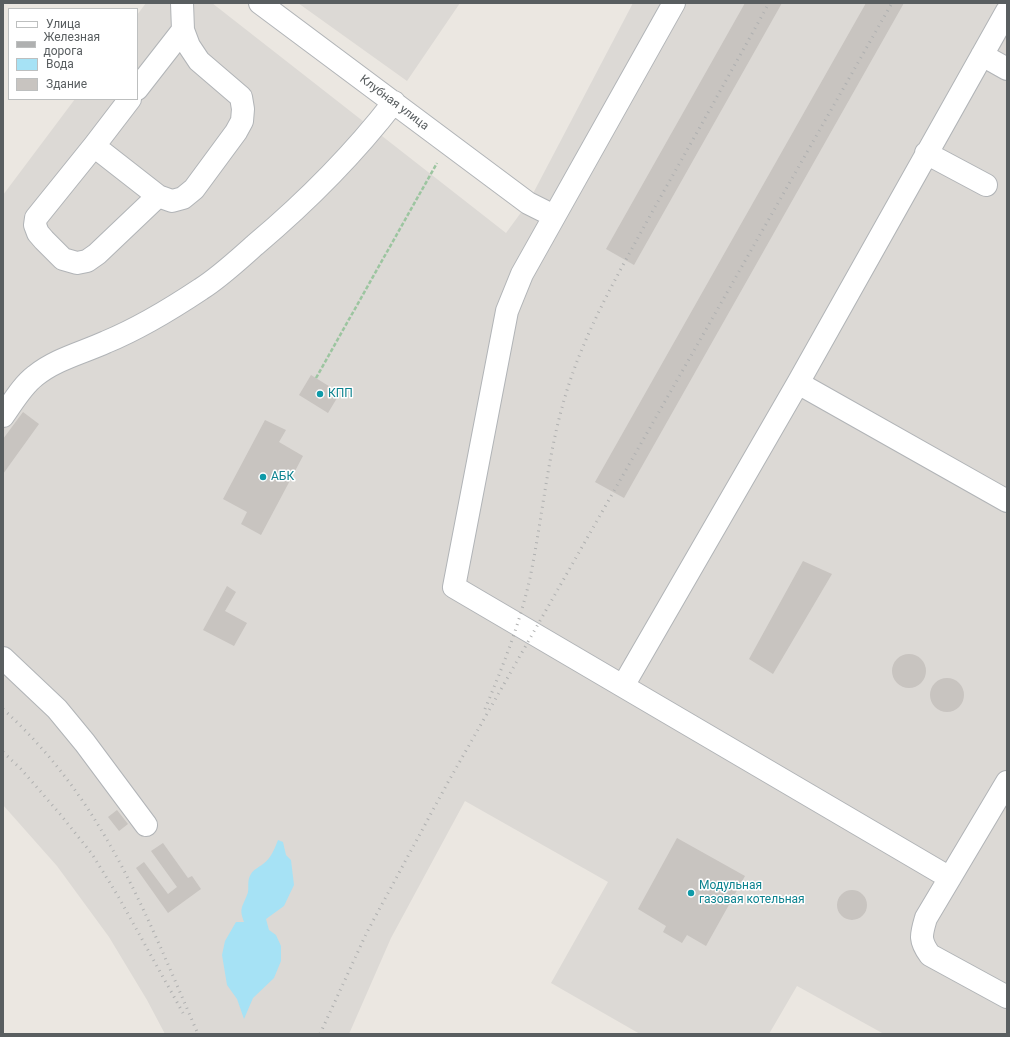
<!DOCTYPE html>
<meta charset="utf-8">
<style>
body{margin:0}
#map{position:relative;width:1010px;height:1037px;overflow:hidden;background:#ebe7e1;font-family:Roboto,sans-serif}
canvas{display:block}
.frame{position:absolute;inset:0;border:4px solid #595e60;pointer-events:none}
.legend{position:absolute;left:8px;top:8px;width:130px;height:92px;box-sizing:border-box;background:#fff;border:1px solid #bdbfbf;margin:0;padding:5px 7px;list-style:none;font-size:12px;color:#595e60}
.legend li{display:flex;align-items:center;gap:8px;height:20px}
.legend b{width:20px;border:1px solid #bdbfbf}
</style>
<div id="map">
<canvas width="1010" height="1037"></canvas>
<div class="frame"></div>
<ul class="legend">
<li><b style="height:5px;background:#fff"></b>Улица</li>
<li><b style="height:5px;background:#afb0b0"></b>Железная дорога</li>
<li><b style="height:11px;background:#a6e2f5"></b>Вода</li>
<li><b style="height:11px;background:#c8c4c0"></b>Здание</li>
</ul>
</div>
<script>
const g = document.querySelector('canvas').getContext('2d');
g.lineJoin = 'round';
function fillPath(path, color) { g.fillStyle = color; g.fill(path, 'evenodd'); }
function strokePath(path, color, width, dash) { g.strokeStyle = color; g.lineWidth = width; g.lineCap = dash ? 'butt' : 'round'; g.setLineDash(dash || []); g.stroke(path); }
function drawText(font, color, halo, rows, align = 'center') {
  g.font = font + ' Roboto,sans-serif'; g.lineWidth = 3; g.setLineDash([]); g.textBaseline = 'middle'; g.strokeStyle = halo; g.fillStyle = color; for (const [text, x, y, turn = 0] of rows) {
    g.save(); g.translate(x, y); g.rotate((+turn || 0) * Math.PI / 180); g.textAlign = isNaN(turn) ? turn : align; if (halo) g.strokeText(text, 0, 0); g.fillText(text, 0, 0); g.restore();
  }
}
const industrial = new Path2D(`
 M146,3H212L506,233L528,203L633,3H1007V1034H884L797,986L769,1034H640L551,983L608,882L465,801L391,938L349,1034H165L147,1000L109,937L57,866L3,805V195L75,99H137V15Z
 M298,3H460L407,81Z`);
const water = new Path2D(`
 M278,840L283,842L286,855L291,860L294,885L284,906L266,919L269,930L276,935L281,946V961L274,978L253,998L244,1019L237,999L227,985L222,955L225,941L236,922H244C239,908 242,908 247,895C250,889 246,881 251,874C253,870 259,867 263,864C271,858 274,850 278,840Z`);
const building = new Path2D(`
 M745,3H782L634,265L606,249Z
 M866,3H904L624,498L595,482Z
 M311,375L340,393L328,413L299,395Z
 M23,412L39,424L3,474V439Z
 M265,420L286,430L279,442L303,456L261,535L241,524L247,512L223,499Z
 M803,561L832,574L773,674L749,659Z
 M227,586L236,592L225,611L247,623L234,646L203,630Z
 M892 671a17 17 0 1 1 34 0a17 17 0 1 1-34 0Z
 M930 695a17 17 0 1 1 34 0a17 17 0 1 1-34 0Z
 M117,810L128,824L119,831L108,817Z
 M677,838L745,876L706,946L687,935L682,943L663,932L666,926L638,909Z
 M163,843L188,878L192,876L201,889L168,913L136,868L144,862L168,894L177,887L151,851Z
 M837 905a15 15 0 1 1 30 0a15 15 0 1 1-30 0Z`);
const path = new Path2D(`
 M316,378L437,163`);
const minor = new Path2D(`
 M260,3L528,203L554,216
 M674,3L522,274L507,311L454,587L950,878
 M982,55L1007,69
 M137,89L183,30
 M130,99L94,146L158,196L172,201L183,198L194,189L236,132L242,121L243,109L241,97L199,61L189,46L183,30L182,3
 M94,146L36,218L35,225L38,233L44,240L63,259L77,263L87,261L97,254L158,196
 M926,153L986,185
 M798,383L1007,501
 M3,416C13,402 22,386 35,376C56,359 82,353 106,342C140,328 171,309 201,289C220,277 238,260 255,245C306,202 353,155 394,102
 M3,658L57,709L85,743L146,825
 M623,686L798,383L1007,11
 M1007,782L926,918C921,935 919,940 930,955L1007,997`);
const rail = new Path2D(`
 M3,709C104,801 145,912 198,1034
 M485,709C503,666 520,623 530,578C544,510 548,445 571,378C592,317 625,262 656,205C694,138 732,70 769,3
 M3,752L21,769L60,814L92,854L118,896L183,1013
 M320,1034L367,932L447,784L892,3`);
const markers = [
 [320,394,4,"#0f9aa8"],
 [263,477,4,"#0f9aa8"],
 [691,893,4,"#0f9aa8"]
];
const streetNames = [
 ["Клубная улица",394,103,37]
];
const cultureNames = [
 ["КПП",328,394],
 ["АБК",271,477],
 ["Модульная",699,886],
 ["газовая котельная",699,900]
];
fillPath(industrial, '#dcd9d5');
fillPath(water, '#a6e2f5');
fillPath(building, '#c8c4c0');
strokePath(minor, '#b1b4b7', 24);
strokePath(path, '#9cc5a0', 2.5, [4, 2]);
strokePath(minor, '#fff', 22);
strokePath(rail, '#afb0b0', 3, [1, 5]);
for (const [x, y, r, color] of markers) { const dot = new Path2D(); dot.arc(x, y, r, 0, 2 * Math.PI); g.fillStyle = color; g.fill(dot); strokePath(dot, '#fff', 1.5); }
drawText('12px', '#595e60', '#fff', streetNames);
drawText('12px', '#0d838f', '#fff', cultureNames, 'left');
</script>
